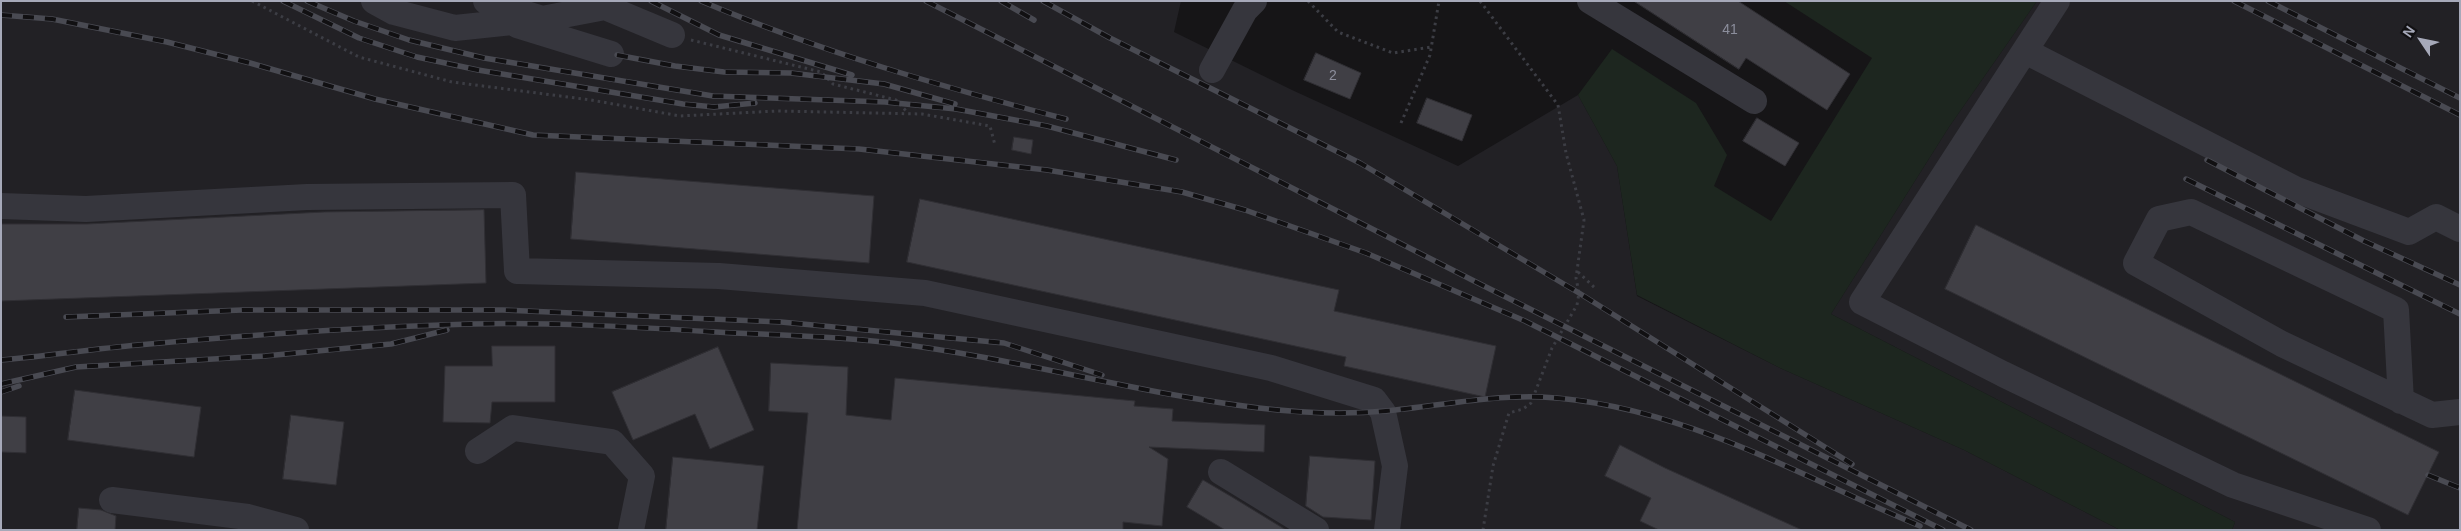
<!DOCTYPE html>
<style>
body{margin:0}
#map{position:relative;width:2461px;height:531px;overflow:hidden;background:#161517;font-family:Arial,sans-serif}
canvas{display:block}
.frame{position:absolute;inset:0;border:2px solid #a6a9b9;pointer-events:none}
.north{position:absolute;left:2396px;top:15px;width:50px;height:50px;-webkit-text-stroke:4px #111012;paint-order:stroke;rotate:304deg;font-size:14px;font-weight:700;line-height:20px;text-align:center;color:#a6a9b9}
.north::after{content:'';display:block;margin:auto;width:18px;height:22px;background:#a6a9b9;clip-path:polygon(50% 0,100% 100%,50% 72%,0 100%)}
</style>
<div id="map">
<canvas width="2461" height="531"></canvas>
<div class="frame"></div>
<div class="north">N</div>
</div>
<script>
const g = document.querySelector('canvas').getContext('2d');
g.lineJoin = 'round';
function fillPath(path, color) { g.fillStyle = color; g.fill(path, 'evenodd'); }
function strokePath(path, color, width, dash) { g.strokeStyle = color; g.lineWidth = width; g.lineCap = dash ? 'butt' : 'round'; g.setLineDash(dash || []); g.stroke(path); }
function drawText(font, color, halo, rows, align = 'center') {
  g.font = font + ' Arial,sans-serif'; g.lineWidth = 4; g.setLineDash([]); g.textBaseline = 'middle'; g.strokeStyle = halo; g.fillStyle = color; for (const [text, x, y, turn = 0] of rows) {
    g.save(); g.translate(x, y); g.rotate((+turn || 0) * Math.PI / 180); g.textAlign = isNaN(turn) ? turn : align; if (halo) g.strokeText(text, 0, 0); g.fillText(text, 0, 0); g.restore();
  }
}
const built = new Path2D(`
 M1,1H1181L1174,32L1292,90L1458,166L1578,95L1617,166L1637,296L1780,368L1964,450L2120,530H1Z
 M2037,1H2460V530H2232L2235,522L1831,314L1949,127Z`);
const green = new Path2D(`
 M1784,1H2037L1949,127L1831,314L2235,522L2232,530H2120L1964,450L1780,368L1637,295L1617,166L1578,95L1612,49L1696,103L1727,155L1714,186L1771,221L1872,58Z`);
const building = new Path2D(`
 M1634,1H1738L1850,74L1827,110L1746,58L1739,69Z
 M1316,53L1361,73L1350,99L1304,80Z
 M1427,98L1472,115L1462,141L1417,123Z
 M1757,118L1799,143L1785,166L1743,141Z
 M1014,137L1033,140L1031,154L1012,150Z
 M576,172L874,196L869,263L571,239Z
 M920,199L1339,290L1334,311L1496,346L1485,397L1344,366L1346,357L907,262Z
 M484,210L486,283L1,301V224H87L324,212Z
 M1976,225L2439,452L2408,515L1945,289Z
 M492,346H555V402H492L490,423L443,422L445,366H492Z
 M718,347L754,430L710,449L695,414L633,440L612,392Z
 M771,363L848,367L846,415L891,420L895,378L1135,401L1134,406L1173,409L1172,421L1265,425L1264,452L1149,447L1168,459L1162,526L1123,522V530H797L808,413L769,411Z
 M75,390L201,407L194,457L68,440Z
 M291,415L344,422L336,485L283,479Z
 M1,416L26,417V453L1,452Z
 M1620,445L1665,468L1802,530H1659L1640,521L1651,498L1605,476Z
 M1310,456L1375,461L1371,520L1323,517L1306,506Z
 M673,457L764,466L757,530H666Z
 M1203,480L1232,497L1286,530H1225L1187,507Z
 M79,508L101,510L116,516L115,530H77Z`);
const path = new Path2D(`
 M252,1L359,57L452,82L591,100L680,116L777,111L922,114L990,126L995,145
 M1308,1L1338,32L1393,53L1431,47
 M1480,1L1558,105L1566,153L1584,220L1576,278L1579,293L1577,305L1552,348L1531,403L1523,409L1509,413L1493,466L1483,530
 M691,40L821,72L833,84L896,100L908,113
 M1401,123L1430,55L1439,1
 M1578,272L1596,289`);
const minor = new Path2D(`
 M374,1L394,12L455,28L531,20
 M486,1L542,19L605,7L672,35
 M1590,1L1754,101
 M2057,1L1862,302L2003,374L2233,485L2368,530
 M517,25L611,54
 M2025,51L2297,190L2409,232L2436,217L2460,229
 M1212,70L1245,10L1254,1
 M1,206L86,209L307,197L513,195L517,271L719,276L925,293L1271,368L1374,400L1383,412L1395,466L1387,530
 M2401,401L2396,310L2191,212L2159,219L2136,263L2282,344L2432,415L2460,412
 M478,451L513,428L612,442L642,476L631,530
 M1221,472L1316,530
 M112,500L248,517L296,530`);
const rail = new Path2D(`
 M283,1L359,38L417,57L478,70L683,104L714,107L755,103
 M307,1L354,21L409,40L484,58L713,96L885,102L956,109L1047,126L1176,160
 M651,1L719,35L852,75
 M701,1C819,51 942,87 1066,119
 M926,1L1480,284L1971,530
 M1001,1L1034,20
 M1043,1L1110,38L1360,163L1579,293L1852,464
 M2234,1L2460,115
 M2268,1L2460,98
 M1,15L52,19L167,42L250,63L375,99L533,135L859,149L1047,170L1182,192L1245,210L1366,253L1525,321L1943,530
 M617,55L675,66L724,72L791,73L884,84L955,104
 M2207,160L2364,241L2460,285
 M2186,179L2460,314
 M66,317L242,310H503L781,322L1004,343L1102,375
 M1,360C47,356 92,349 138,345C248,335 360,327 471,324C552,322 634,327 716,332C774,335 834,336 892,343C1015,358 1135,393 1259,408C1301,413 1344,415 1386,411C1438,406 1490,395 1542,397C1678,404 1798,475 1920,526
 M1,384L76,367L265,356L391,344L447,330
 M1,392L19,386
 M2428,475L2460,488`);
const numberNames = [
 ["41",1730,30],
 ["2",1333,76]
];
fillPath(built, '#222125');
fillPath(green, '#1d261f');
fillPath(building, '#403f45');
strokePath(building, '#302f34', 1);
strokePath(path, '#3c3d44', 3, [2.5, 4]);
strokePath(minor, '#36363d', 26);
strokePath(rail, '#494a52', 5.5);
strokePath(rail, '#111012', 4, [11]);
drawText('14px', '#8c8e9c', null, numberNames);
</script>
